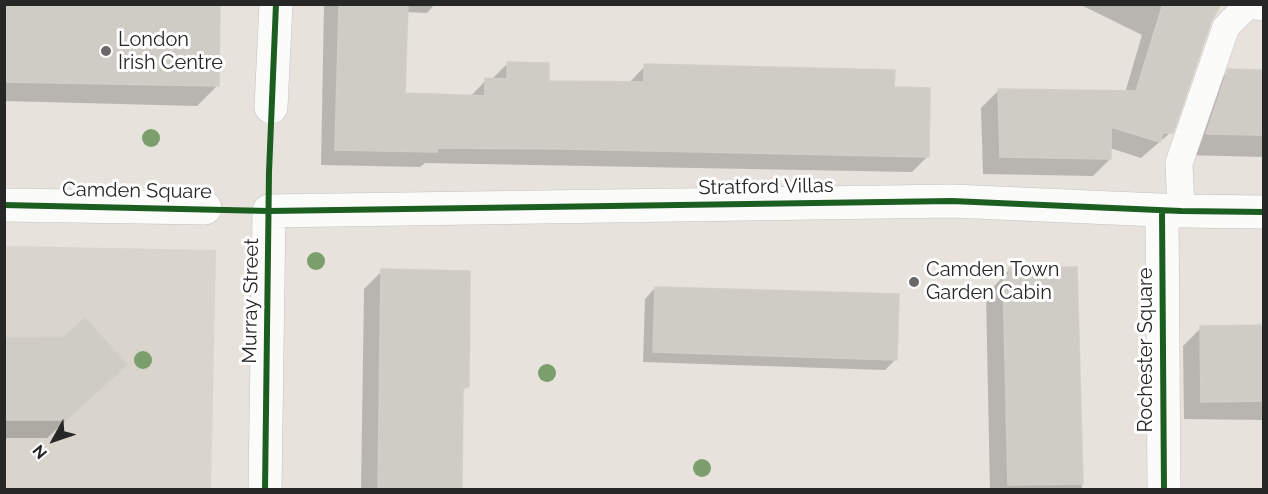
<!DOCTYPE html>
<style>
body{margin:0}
#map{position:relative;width:1268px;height:494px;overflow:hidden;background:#e7e2db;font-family:Raleway,sans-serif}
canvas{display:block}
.frame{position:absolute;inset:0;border:6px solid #272727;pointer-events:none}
.north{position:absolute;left:24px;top:410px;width:60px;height:60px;-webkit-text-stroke:4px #fff;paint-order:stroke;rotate:230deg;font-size:16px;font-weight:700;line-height:24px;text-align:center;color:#272727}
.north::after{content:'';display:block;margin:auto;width:21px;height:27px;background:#272727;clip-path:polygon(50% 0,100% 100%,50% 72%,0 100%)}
</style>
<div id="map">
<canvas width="1268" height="494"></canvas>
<div class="frame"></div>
<div class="north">N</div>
</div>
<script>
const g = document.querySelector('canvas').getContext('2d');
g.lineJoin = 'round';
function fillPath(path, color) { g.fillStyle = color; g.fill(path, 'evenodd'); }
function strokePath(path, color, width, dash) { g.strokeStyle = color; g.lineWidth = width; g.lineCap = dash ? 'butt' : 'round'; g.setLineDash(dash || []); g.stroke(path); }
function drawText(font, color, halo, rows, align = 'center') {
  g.font = font + ' Raleway,sans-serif'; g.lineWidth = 6; g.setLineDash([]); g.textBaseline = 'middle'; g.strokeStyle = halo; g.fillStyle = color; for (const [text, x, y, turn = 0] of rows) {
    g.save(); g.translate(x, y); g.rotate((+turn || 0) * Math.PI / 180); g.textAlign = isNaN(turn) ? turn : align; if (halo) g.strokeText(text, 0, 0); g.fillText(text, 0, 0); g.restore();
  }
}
const plaza = new Path2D(`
 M5,246L216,250L211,489L5,490Z`);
const shadow = new Path2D(`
 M4,4L217,86L197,106L4,101Z
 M324,4H435L427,13L406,12L403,95L470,97L486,80L492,79L508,63L547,82L629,83L645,66L893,88L928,156L912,172L425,163L420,167L321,165Z
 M1079,4H1219L1210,21L1171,132L1141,158L1110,148V159L1093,176L983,174L981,108L998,91L1125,93L1142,35Z
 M1229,71H1264V157L1185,155L1207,92Z
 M1076,268L1082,490H990L986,295L1010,269Z
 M382,271L467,386L462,391L460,490H361L364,289Z
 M655,288L896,359L885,370L643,362L645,299Z
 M1264,327V420L1184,419L1183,346L1201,328Z
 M4,339H65L107,382L47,438H4Z`);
const building = new Path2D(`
 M4,4H220L219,86L4,82Z
 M339,4H408L405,93L485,96V78L507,79V62L549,63V81L644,82V64L895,70L894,87L930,88L929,157L564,149L437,148V152L335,150Z
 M1163,4H1221L1211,22L1173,133H1163L1160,142L1111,127V159L1000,157L998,89L1136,91Z
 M1228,69L1263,70V135L1206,134Z
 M1077,267L1083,484L1008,485L1003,276L1009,275V268Z
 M381,269L470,271L469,387H463L462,489H378Z
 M655,287L899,294L897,360L653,352Z
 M85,318L127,365L66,420H4V338L64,337Z
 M1263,325V401L1201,402L1200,326Z`);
const lane = new Path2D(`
 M1181,211L1179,163L1226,27L1248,5L1264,7`);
const street = new Path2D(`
 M271,107L276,4
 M4,205L205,208
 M1162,211L1164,490
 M265,490L269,211L952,201L1181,211L1264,212`);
const cycleway = new Path2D(`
 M4,205L269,211L952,201L1181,211L1264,212
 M1162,211L1164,490
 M265,490L269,172L276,4`);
const trees = [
 [151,138],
 [316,261],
 [143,360],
 [547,373],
 [702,468]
];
const markers = [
 [106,51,6,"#6a6866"],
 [914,282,6,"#6a6866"]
];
const poiNames = [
 ["London",118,40],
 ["Irish Centre",118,63],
 ["Camden Town",926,270],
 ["Garden Cabin",926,293]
];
const streetNames = [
 ["Stratford Villas",766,187,-1],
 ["Camden Square",137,191,1],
 ["Murray Street",251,301,-89],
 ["Rochester Square",1146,350,-90]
];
fillPath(plaza, '#d9d4cc');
fillPath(shadow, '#0003');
fillPath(building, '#cfccc6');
strokePath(building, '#d2cec7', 1.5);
strokePath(lane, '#c2c1c2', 28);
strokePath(street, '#c2c1c2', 34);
strokePath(lane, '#fbfbfa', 27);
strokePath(street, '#fbfbfa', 33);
strokePath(cycleway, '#1b5e20', 6);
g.fillStyle = '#7a9f6c';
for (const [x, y] of trees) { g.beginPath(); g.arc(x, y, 9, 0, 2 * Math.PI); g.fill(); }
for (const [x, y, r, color] of markers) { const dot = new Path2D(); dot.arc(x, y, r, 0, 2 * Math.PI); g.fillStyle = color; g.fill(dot); strokePath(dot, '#fff', 2); }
drawText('20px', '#272727', '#fff', poiNames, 'left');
drawText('20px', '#272727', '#fff', streetNames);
</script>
